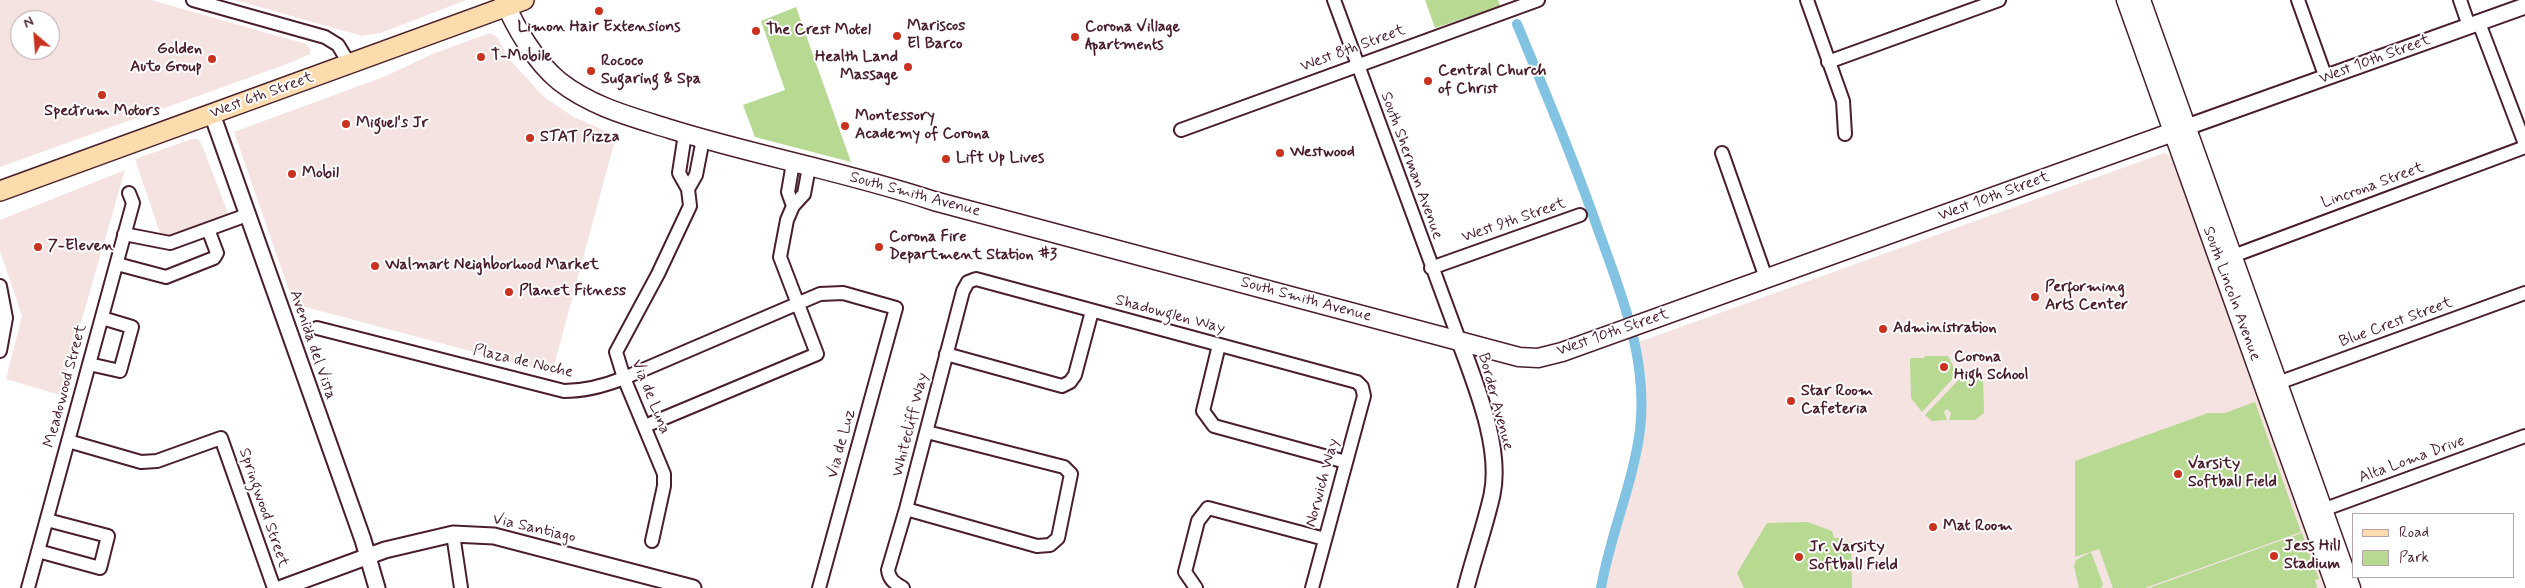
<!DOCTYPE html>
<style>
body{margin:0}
#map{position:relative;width:2525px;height:588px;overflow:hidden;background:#fff;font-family:Mynerve,sans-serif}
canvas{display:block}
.legend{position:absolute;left:2352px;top:513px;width:162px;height:65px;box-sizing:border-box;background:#fff;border:1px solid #b7a5aa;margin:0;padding:6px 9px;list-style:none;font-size:15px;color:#4a1f2b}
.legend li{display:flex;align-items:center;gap:10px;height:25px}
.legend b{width:25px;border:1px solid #b7a5aa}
.north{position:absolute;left:10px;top:10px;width:50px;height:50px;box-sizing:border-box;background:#fff;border:1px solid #b7a5aa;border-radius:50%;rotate:333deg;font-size:14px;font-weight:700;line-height:20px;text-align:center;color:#4a1f2b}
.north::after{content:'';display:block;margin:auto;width:18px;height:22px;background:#c8321e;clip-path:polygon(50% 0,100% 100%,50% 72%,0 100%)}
</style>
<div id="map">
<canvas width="2525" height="588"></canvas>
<ul class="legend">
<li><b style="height:6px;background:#fcdcac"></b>Road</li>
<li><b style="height:14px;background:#b7d992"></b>Park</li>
</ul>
<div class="north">N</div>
</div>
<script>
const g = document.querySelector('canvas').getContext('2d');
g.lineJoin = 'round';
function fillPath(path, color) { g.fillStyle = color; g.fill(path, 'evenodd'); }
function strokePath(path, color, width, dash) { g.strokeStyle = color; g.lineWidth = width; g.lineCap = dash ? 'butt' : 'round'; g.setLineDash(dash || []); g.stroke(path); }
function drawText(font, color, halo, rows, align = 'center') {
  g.font = font + ' Mynerve,sans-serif'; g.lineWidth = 4; g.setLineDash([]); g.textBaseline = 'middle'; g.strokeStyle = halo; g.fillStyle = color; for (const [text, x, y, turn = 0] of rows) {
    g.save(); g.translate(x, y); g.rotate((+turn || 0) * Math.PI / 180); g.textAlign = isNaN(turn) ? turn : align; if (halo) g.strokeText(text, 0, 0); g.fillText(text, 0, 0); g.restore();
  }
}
const built = new Path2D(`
 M0,0H151L306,44L310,49V54L287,64L0,167ZM20,20H50V50H20Z
 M235,0H466L381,33L362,36Z
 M490,33L497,37L510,60L544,97L572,116L616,136L552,373L302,306L292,299L234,132L386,76L432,54Z
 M192,139H198L202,145L229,216L162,239L135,159Z
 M2164,153L2172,156L2325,588H1603L1641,450L1646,405L1645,374L1639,342Z
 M125,170L60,395L6,379L22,316L0,251V220Z`);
const green = new Path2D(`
 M1425,0H1498L1500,6L1435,28Z
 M796,7L851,162L755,137L743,105L785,90L761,21Z
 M1925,356H1948L1957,374L1922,412L1911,398L1910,360L1911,358H1924Z
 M1967,371L1983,377L1984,413L1975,420H1949L1951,413L1947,409L1944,412L1947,420L1932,421L1925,415Z
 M2255,402L2301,532L2145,588H2113L2099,549L2075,557V461L2208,413H2225Z
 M1807,522L1832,531L1834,538H1841L1842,541L1851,542L1852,588H1744L1737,573L1767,523Z
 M2302,533L2319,579L2315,580L2317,588H2149Z
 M2091,552L2103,584L2101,588H2079L2074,566L2076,560Z`);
const canal = new Path2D(`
 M1517,24C1546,94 1575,163 1600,235C1623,298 1648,361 1640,430C1633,484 1610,535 1601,588`);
const minor = new Path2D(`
 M193,0L325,37L338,45L350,65
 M1334,0L1460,342
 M1807,0L1843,101L1845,134
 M2298,0L2326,78
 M2460,0L2469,26
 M2479,23L2525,144
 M1828,62L1999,0
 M1181,130L1538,0
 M1722,153L1766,278
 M688,189L696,175L703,139
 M793,206L788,192L793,163
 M124,234L170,243L247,215
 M2233,256L2525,147
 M117,264L166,277L214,258L217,253L208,229
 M1431,268L1580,215
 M0,286L6,318L0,351
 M317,328L564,391C586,391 604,386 624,378L820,294L843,293L896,308L819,588
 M1219,345L1203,411L1214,426L1346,462
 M946,354L1062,386L1070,382L1075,375L1092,311
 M89,364L120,371L132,327L102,318
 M2278,383L2525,293
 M645,426L817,354L780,257L787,220L793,206L804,194L809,167
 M68,441L141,462L157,461L221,438L274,588
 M906,509L1037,546L1050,545L1058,538L1071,474L1064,467L927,432
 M2317,512L2525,436
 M453,534L461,588
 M652,541L664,486V474L624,378L616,352L658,274L690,206L688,189L679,173L685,134
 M38,551L100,568L108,536L47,520
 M28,588L133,203L129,193
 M903,588C895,583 889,580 888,570L906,509L963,291L968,282L976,279L1357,382L1362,387L1364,396L1312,588
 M1196,588L1185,572L1198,521L1208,508L1325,539`);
const tertiary = new Path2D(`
 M212,114L363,540L377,588
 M2187,127L2525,6
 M1460,342C1476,386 1502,448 1492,495C1485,526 1474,557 1466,588
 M282,588L385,550L453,534L494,536L693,588`);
const secondary = new Path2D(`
 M504,0C515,28 536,62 559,81C592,107 632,117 670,129C757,156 847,172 934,201L1519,357L1538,358L1562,352L2187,127
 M2126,0L2336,588
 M2141,0L2351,588`);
const primary = new Path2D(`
 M0,191L524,0`);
const markers = [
 [599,11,5,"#c8321e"],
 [756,31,5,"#c8321e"],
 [897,36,5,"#c8321e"],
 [1075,37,5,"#c8321e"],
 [481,57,5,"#c8321e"],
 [212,59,5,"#c8321e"],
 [908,67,5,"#c8321e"],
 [591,71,5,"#c8321e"],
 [1428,81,5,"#c8321e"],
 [102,95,5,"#c8321e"],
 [346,124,5,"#c8321e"],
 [845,126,5,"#c8321e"],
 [530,138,5,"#c8321e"],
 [1280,153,5,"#c8321e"],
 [946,159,5,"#c8321e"],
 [292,174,5,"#c8321e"],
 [38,247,5,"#c8321e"],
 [879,247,5,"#c8321e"],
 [375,266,5,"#c8321e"],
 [509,292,5,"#c8321e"],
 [2035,297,5,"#c8321e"],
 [1883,329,5,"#c8321e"],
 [1944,367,5,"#c8321e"],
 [1791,401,5,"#c8321e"],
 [2178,474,5,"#c8321e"],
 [1933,527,5,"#c8321e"],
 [2274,556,5,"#c8321e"],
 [1799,557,5,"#c8321e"]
];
const poiNames = [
 ["Mariscos",907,27],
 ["El Barco",907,45],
 ["Limon Hair Extensions",599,28,"center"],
 ["Corona Village",1085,28],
 ["Apartments",1085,46],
 ["The Crest Motel",766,31],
 ["Golden",202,50,"right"],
 ["Auto Group",202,68,"right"],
 ["T-Mobile",491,57],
 ["Health Land",898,58,"right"],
 ["Massage",898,76,"right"],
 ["Rococo",601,62],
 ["Sugaring & Spa",601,80],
 ["Central Church",1438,72],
 ["of Christ",1438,90],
 ["Spectrum Motors",102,112,"center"],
 ["Montessory",855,117],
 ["Academy of Corona",855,135],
 ["Miguel's Jr",356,124],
 ["STAT Pizza",540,138],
 ["Westwood",1290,153],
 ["Lift Up Lives",956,159],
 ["Mobil",302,174],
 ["Corona Fire",889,238],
 ["Department Station #3",889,256],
 ["7-Eleven",48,247],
 ["Walmart Neighborhood Market",385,266],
 ["Performing",2045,288],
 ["Arts Center",2045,306],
 ["Planet Fitness",519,292],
 ["Administration",1893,329],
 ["Corona",1954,358],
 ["High School",1954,376],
 ["Star Room",1801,392],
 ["Cafeteria",1801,410],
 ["Varsity",2188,465],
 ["Softball Field",2188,483],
 ["Mat Room",1943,527],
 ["Jess Hill",2284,547],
 ["Stadium",2284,565],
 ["Jr. Varsity",1809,548],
 ["Softball Field",1809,566]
];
const streetNames = [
 ["West 8th Street",1353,49,-20],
 ["West 10th Street",2375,60,-20],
 ["West 6th Street",262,96,-20],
 ["South Sherman Avenue",1411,166,70],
 ["Lincrona Street",2373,186,-20],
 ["South Smith Avenue",915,195,15],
 ["West 10th Street",1994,197,-20],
 ["West 9th Street",1514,221,-19],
 ["South Lincoln Avenue",2231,294,70],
 ["South Smith Avenue",1306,300,15],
 ["Shadowglen Way",1170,315,15],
 ["Blue Crest Street",2396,323,-20],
 ["West 10th Street",1613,333,-19],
 ["Avenida del Vista",312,345,71],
 ["Plaza de Noche",523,362,13],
 ["Meadowood Street",66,386,-75],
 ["Via de Luna",650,397,68],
 ["Border Avenue",1495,402,75],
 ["Whitecliff Way",911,425,-76],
 ["Via de Luz",842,444,-75],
 ["Alta Loma Drive",2412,460,-20],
 ["Norwich Way",1323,483,-75],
 ["Springwood Street",263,508,71],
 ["Via Santiago",534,529,13]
];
fillPath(built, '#f4e3e1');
fillPath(green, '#b7d992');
strokePath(canal, '#82c2e3', 10);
strokePath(minor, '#4a1f2b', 16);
strokePath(tertiary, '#4a1f2b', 19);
strokePath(secondary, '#4a1f2b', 21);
strokePath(primary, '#4a1f2b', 22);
strokePath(minor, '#fff', 12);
strokePath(tertiary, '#fff', 15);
strokePath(secondary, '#fff', 18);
strokePath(primary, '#fcdcac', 19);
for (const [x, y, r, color] of markers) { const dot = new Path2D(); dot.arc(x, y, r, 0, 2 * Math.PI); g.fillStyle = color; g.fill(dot); strokePath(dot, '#fff', 2); }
drawText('bold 16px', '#4a1f2b', '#fff', poiNames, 'left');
drawText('16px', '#4a1f2b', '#fff', streetNames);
</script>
